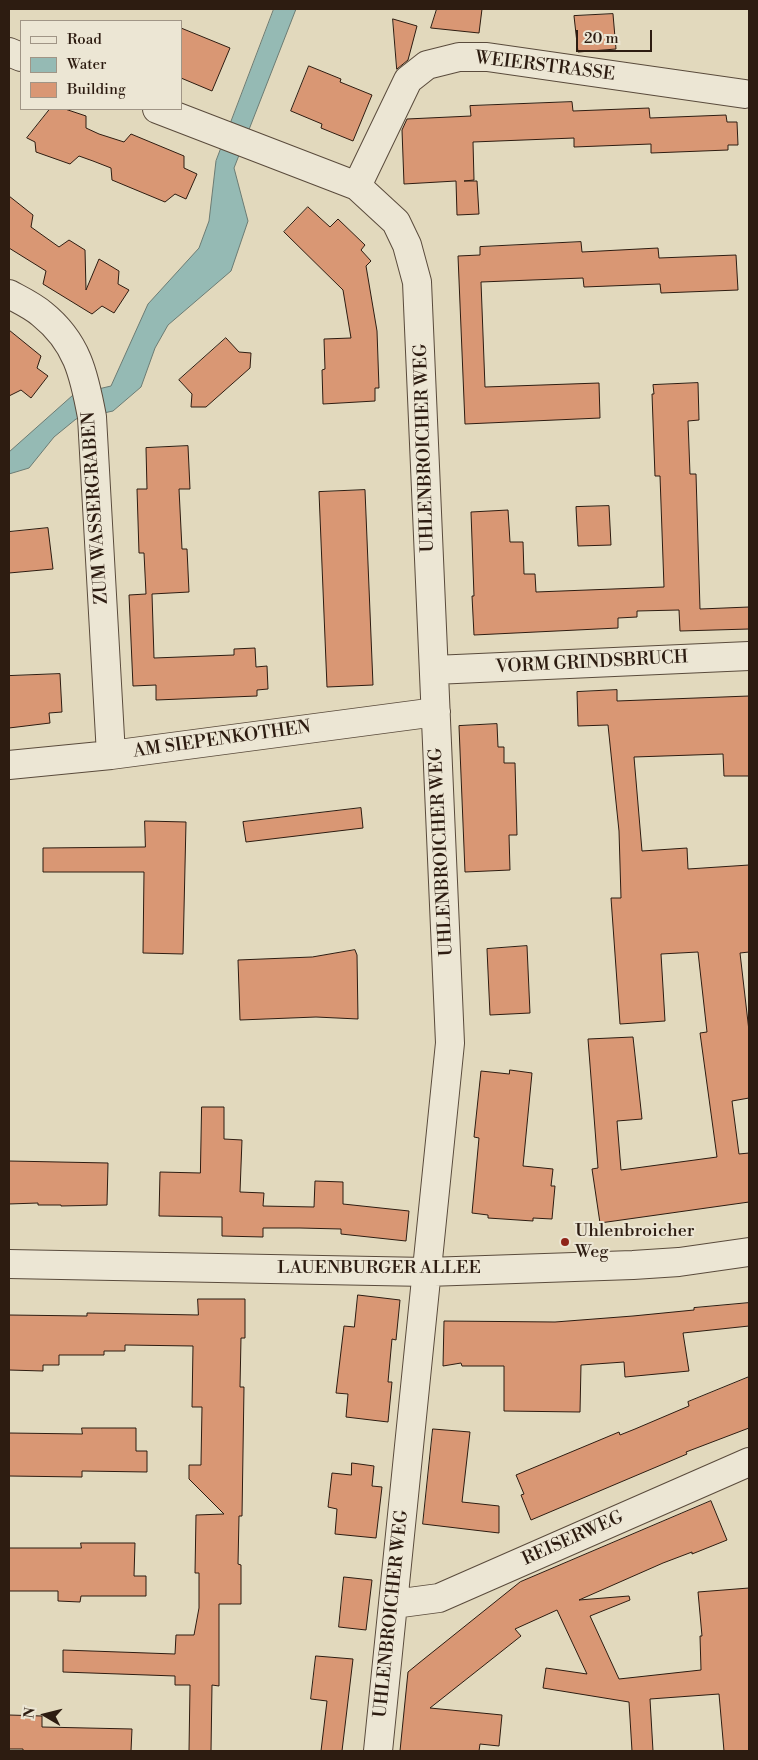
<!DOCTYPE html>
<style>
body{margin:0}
#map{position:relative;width:758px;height:1760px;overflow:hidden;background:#e2d9bd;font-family:"Libre Bodoni",serif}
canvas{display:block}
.frame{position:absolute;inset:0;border:10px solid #2d1c11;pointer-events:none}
.legend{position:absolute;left:20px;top:20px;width:162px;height:90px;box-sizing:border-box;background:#ece6d4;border:1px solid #a09586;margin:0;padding:6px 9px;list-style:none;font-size:15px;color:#2d1c11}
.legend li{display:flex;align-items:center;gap:10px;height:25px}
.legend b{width:25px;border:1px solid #a09586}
.north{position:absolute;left:20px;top:1690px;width:50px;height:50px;-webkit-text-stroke:4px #ece6d4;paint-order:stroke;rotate:278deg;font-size:14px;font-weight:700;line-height:20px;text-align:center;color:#2d1c11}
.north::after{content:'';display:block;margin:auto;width:18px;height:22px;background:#2d1c11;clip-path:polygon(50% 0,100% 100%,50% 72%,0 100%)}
.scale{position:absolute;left:576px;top:30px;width:76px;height:22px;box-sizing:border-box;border:2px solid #2d1c11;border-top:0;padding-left:6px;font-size:15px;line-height:18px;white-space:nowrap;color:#2d1c11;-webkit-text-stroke:4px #ece6d4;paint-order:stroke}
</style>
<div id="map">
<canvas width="758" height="1760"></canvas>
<div class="frame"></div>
<ul class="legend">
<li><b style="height:6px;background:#ece6d4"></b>Road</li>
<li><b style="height:14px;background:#95bab4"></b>Water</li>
<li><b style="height:14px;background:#d99774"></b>Building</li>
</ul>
<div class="north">N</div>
<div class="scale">20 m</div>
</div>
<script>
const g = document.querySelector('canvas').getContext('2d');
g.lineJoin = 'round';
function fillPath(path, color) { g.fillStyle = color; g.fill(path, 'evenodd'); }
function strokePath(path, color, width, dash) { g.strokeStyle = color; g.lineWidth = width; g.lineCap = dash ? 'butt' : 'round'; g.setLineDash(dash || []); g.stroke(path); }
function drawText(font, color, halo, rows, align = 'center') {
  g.font = font + ' "Libre Bodoni",serif'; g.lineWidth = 4; g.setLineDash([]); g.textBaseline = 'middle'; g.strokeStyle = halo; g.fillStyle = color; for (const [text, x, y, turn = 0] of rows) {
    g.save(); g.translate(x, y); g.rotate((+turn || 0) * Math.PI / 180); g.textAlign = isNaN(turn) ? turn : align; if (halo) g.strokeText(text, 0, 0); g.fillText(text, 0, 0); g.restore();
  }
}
const water = new Path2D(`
 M274,9H296L234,168L248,221L231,271L168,325L155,348L141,387L113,411L76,419L54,437L29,468L9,474V452L73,395L111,386L148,304L199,248L209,221L216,161Z`);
const building = new Path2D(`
 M437,9H482L479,33L431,28Z
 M613,14L616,49L578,52L574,16Z
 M393,19L417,26L408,60L397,69Z
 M181,28L230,48L212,91L181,78Z
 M309,66L341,79L340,82L372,95L353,141L321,128L322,124L291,111Z
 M572,102L573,111L649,108L650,118L726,115L727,122H737L738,145H728V150L651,153V144L574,147V138L473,142L474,180L464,181H477L479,214L457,215L456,181L404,184L402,130L407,119L471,116L470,106Z
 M50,109H65L86,116V128L99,134L124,142L131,134L184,156V168L197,174L186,199L175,194L165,202L112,180L111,168L93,161L79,156L70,164L36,152L35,142L27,138Z
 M9,196L33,215L31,227L59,247L69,240L85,250L86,290L99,259L119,271L118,284L129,290L114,313L102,306L92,314L87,311L43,284L46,271L9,248Z
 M308,207L330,227L338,219L365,245L361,250L371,261L366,266L377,331L379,388H375V401L323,404L322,370L325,369L324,339L351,338L343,290L284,232Z
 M581,242L582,252L658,248L659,258L736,255L738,290L661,293L660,284L584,287L583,278L481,282L485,387L599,383L600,418L465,424L458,256L480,255V247Z
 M9,330L41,356L37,368L48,376L31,398L21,390L9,396Z
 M226,338L239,352L251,353L250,368L206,407H191L192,394L179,380Z
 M698,383L699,420L688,421L690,474H696L700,609L749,607V629L680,631L679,610L637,611V617L618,618V628L474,635L472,596H474L471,512L508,510L510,542H523L524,574H535L536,592L664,587L660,476H655L652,394H654L653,385Z
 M188,446L190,489H179L182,549H187L189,592L152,594L154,658L234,655V649L255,648L256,667L267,666L268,689L257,690V696L156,700V685L133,686L129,595L146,594L144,553H139L137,489H147L146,448Z
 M365,490L373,685L327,687L319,492Z
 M609,506L611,545L578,546L576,507Z
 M48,528L53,569L9,573V532Z
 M60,674L62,712L49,713L50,723L9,728V676Z
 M617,690V701L749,696V776H724L723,754L634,757L642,851L687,848L688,869L749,865V952L740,953L749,1031V1098L732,1101L739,1154L749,1153V1202L600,1223L592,1169L598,1168L588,1039L633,1037L642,1119L617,1121L621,1170L717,1157L700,1033L707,1032L698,952L661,954L665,1021L620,1024L611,898H621L619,831L608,725L578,726L577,692Z
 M497,724L498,747H504V763H515L517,835H509L510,870L465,872L459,726Z
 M361,808L363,828L246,842L243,822Z
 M145,821L186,822L183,954L143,953L144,872H43V848L145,847Z
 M527,946L530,1013L490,1015L487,949Z
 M355,950L357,955L358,1019L316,1017L240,1020L238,960L312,957Z
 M510,1070L532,1073L523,1166L553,1169L551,1186H555L552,1219L533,1218V1221L488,1218V1215L472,1213L479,1138L474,1137L481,1071L509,1074Z
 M202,1107H224V1139L242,1140L240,1192L264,1193L263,1206L314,1207L315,1181L343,1182V1204L409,1211L406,1241L341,1234V1229L300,1228H263V1237L222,1236V1217L159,1216L160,1172L200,1173Z
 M9,1161L108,1163L107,1205L61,1206V1205H38V1203L9,1204Z
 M358,1295L400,1300L396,1340L392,1339L388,1382H392L388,1422L346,1417L348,1394L336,1393L344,1326L354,1327Z
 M198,1299H245V1338H241L240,1387H244L242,1516H239L238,1564L241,1565V1604H219V1686L212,1685L211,1751H189L190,1685H175V1676L63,1672V1650L175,1654L176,1635H194L199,1608V1573H195L196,1515L224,1514L189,1479V1465H201V1463L202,1407H192L193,1346L125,1345V1351H104V1355H59V1365H43V1371L9,1370V1315L87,1316V1313L198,1315Z
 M749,1303V1326L683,1333L689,1371L625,1377L624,1362L581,1365L580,1412L504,1411V1366H462L461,1363L443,1366L444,1321L555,1322L633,1316L694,1310V1308Z
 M749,1377V1428L686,1452L687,1454L531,1520L521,1495L524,1494L516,1475L619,1432L620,1435L635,1429L689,1406L688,1402Z
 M82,1428H136V1451H147V1472L82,1471V1477L9,1476V1433L82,1434Z
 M433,1429L470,1432L462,1502L499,1506V1533L423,1524Z
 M352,1463L374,1466L372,1486L382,1487L376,1538L335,1534L337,1509L328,1507L332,1473L351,1475Z
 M711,1501L727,1540L692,1554V1552L663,1563L579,1600L629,1596L630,1600L590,1616L619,1679L701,1670L700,1636H702L698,1592L749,1588V1751H724L719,1694L650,1699L653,1751H632L629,1702L543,1688L546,1668L587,1674L557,1610L515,1629L521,1636L430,1708L502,1715L499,1746L480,1744L479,1751H400L408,1672L419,1663L520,1582Z
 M81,1543H135L134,1576H146V1596H81L80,1602L58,1601V1591H9V1548H81Z
 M344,1577L372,1580L366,1630L339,1627Z
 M316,1656L353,1659L342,1751H321L327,1701L311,1699Z
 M9,1715L42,1716V1727L132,1729L131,1751H23V1749H9Z`);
const minor = new Path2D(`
 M9,52L21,57
 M157,109L357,186L396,222L407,245L417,282L450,1043L378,1751
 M357,186L408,80L427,65L459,57H487L745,94
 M9,294C20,300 33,306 42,314C77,342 84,374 92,417L111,755
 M434,670L749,656
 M9,765L111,755L436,712
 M9,1264L427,1272L633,1265L679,1262L749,1252
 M394,1604L439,1598L749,1462`);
const markers = [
 [565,1242,5,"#8f2418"]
];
const streetNames = [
 ["WEIERSTRASSE",545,67,7],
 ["UHLENBROICHER WEG",425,448,-92],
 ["ZUM WASSERGRABEN",96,508,-94],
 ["VORM GRINDSBRUCH",592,663,-3],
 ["AM SIEPENKOTHEN",222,740,-8],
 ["UHLENBROICHER WEG",442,852,-93],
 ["LAUENBURGER ALLEE",379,1269],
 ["REISERWEG",573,1539,-24],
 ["UHLENBROICHER WEG",392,1614,-84]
];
const poiNames = [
 ["Uhlenbroicher",575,1232],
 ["Weg",575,1253]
];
fillPath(water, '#95bab4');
strokePath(water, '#6b7b73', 1);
fillPath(building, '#d99774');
strokePath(building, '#2d1c11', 1);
strokePath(minor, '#5a4b3c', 30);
strokePath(minor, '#ece6d4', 28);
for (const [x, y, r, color] of markers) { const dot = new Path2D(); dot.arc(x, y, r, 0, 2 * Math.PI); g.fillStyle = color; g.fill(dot); strokePath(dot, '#ece6d4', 2); }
drawText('18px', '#2d1c11', '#ece6d4', streetNames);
drawText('18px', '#2d1c11', '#ece6d4', poiNames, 'left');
</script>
